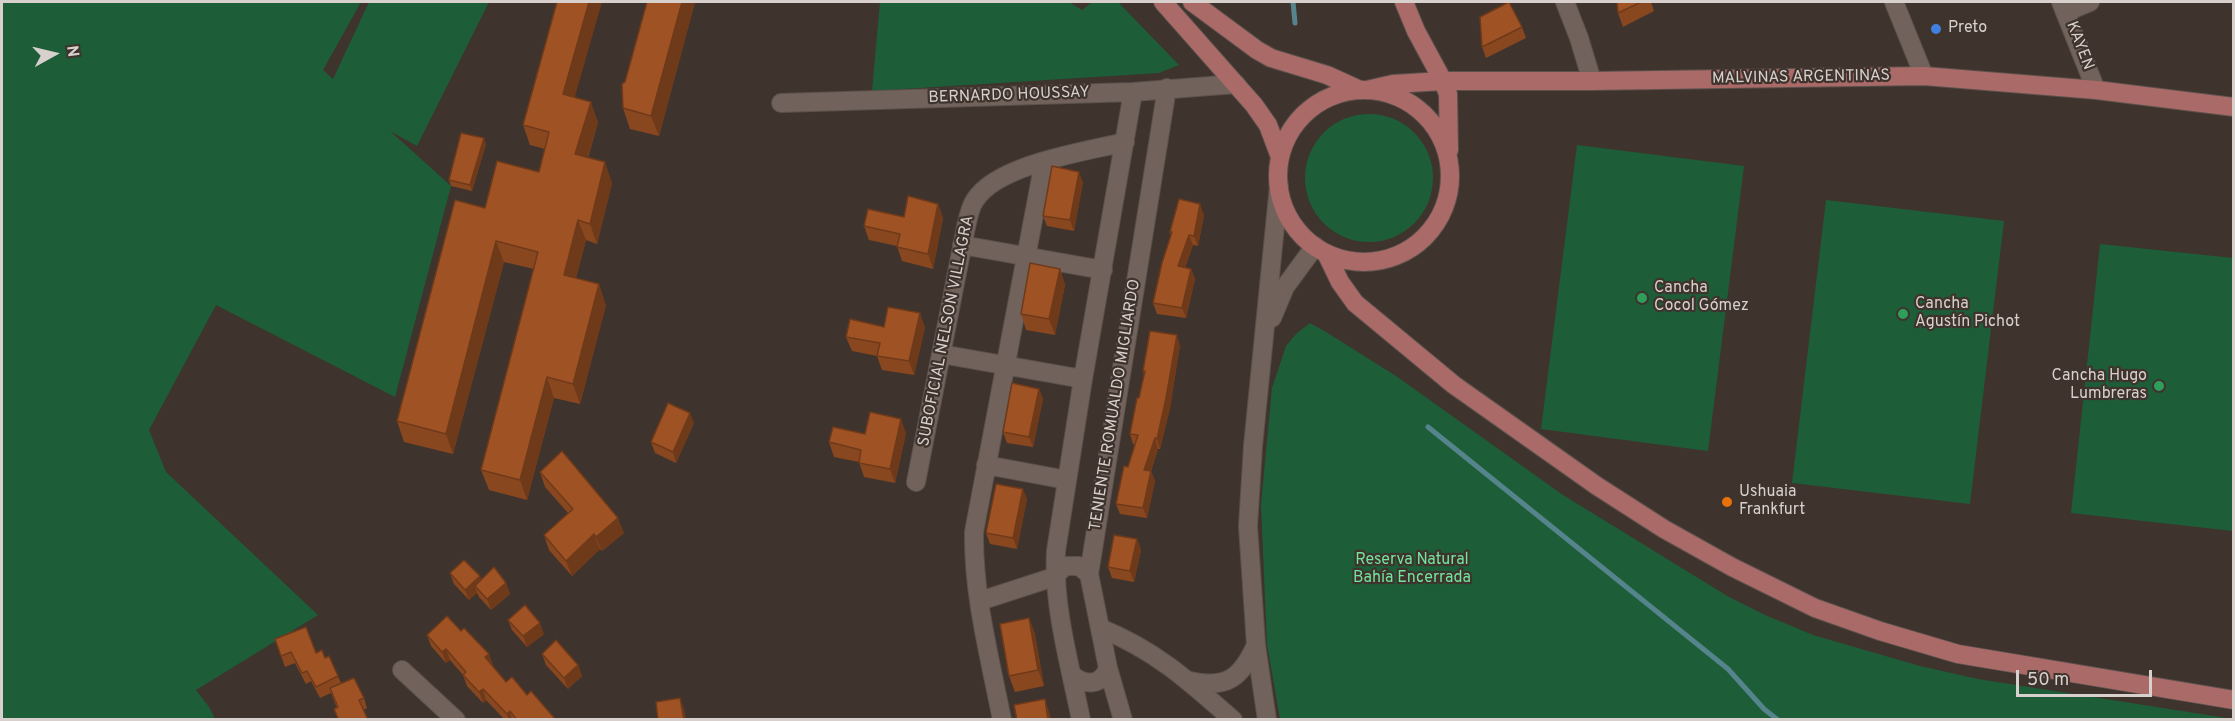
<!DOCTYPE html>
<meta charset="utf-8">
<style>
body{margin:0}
#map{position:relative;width:2235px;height:721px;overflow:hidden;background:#3f332d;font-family:Overpass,sans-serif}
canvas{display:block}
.frame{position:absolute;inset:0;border:3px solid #d8d0cc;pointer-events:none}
.north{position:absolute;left:24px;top:24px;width:60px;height:60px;-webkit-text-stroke:4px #3f332d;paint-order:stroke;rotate:82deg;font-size:16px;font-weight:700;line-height:24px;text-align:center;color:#d8d0cc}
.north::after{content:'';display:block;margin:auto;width:21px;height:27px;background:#d8d0cc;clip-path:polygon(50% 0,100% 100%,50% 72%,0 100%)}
.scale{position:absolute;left:2016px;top:670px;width:136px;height:27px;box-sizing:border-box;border:3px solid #d8d0cc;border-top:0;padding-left:8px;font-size:18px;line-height:21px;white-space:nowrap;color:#d8d0cc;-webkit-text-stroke:4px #3f332d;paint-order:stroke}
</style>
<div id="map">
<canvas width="2235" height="721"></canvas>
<div class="frame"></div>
<div class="north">N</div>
<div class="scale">50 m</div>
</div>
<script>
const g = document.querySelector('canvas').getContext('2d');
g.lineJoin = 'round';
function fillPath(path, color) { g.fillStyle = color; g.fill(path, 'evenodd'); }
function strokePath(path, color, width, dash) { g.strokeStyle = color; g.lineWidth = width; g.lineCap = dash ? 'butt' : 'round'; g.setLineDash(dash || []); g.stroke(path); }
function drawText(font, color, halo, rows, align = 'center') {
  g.font = font + ' Overpass,sans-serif'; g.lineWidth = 4.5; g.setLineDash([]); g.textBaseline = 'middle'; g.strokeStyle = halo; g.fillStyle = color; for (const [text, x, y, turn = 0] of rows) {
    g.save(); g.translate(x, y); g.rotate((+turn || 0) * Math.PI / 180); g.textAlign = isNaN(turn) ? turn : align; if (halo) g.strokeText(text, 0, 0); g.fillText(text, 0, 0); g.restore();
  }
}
const green = new Path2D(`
 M2,2H361L323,70L333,79L369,2H489L417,146L390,131L451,186L395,397L216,305L149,430L166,472L318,615L196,690L209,707L215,719H2Z
 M880,2H1069L1082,10L1092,2H1118L1179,65L1159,73L872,91Z
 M1305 178a64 64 0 1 1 128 0a64 64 0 1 1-128 0Z
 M1577,145L1744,166L1708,451L1541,429Z
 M1826,200L2004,221L1970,504L1792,483Z
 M2100,244L2233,258V531L2071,513Z
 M1310,323L1326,332L1396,376L1563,495L1729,597L1765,615L1813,635L1920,666L1978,679L2233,719H1280L1267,644L1261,505L1272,388L1286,346L1296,334Z`);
const stream = new Path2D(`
 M1293,2L1295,23
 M1428,427L1728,669L1764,709L1778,720`);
const minor = new Path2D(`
 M1565,2L1579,38L1592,81
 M1894,2L1924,76
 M2061,2L2096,90
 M2066,12L2090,2
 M781,103L1133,92L1236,84
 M962,245L1103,270
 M1272,318L1285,287L1315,246
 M941,354L1083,379
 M986,465L1067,480
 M916,482L966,227C968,218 970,207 975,200C998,164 1084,152 1125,142
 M980,601L1054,577L1065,566H1079L1089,574
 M1100,628C1155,650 1189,681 1233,720
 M402,670L456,720
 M1072,675C1086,686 1101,686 1108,668
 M1190,681C1227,689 1241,678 1256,645
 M1002,720C990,658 973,595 974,532L1044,162
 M1081,720C1070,664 1053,608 1056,551L1083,379L1133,92
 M1123,720L1108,668L1089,574L1167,88
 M1267,720L1256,645L1248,526L1253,446L1279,186`);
const major = new Path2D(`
 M1163,2L1254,105L1268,125L1280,157
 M1192,2L1257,50L1271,58L1327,75L1360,90
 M1404,2L1416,31L1443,81L1448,94L1449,150
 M1367,90L1393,84L1443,81H1592L1924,76L2096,90L2234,107
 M1278 176a86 86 0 1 1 172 0a86 86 0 1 1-172 0Z
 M1326,253L1340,282L1355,303L1454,385L1597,486L1664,529L1732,567L1815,608L1880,631L1958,654L2234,700`);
const wall = new Path2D(`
 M647,2H695L659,136L630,129L623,108L625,82Z
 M1617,2H1651L1654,11L1623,27L1618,13Z
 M1522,27L1526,38L1486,58L1482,47Z
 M575,97L598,122L588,158L612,183L597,244L586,240L576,278L606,305L580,404L554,398L527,500L489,490L481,470L534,269L504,262L453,454L404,442L397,421L485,208L539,172L545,149L530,145L523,125Z
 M486,144L472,191L451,186L449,180Z
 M1083,182L1074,231L1047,226L1043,216Z
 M938,204L943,218L933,269L902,261L897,246L869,240L864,226L904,217Z
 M1204,215L1198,246L1193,245L1185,268L1191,269L1195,279L1186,318L1157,314L1153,303L1171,236L1170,232Z
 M1060,269L1065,285L1055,335L1026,330L1021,314Z
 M925,327L914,375L882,370L877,356L852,351L846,337Z
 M1180,345L1170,408L1160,449H1158L1151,471L1155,481L1147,518L1120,514L1116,504L1135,445L1133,444L1130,434L1144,375L1143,371Z
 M1039,389L1043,399L1033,447L1007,443L1003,432Z
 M694,423L676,463L655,453L651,442Z
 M906,433L895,483L864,477L859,462L834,457L829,442L865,434Z
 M540,472L624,533L602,551L600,549L572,576L549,550L544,535L568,513L545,487Z
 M1027,499L1017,549L990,544L986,533Z
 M1137,539L1141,550L1134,582L1112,578L1108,567Z
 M450,573L506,583L510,594L491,610L479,597L477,593L469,600L454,584Z
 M1029,618L1035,634L1044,686L1015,692L1009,676Z
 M508,620L544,634L527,647L512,630Z
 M427,635L493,665L492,666L506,682L527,695L556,720H505L486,700L483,703L467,686L463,675L450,660L446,663L431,646Z
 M275,639L316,653L325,658L338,676L341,683L364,698L367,708L363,710L368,720H338L334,709L337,708L331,693L320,698L311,681L306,684L295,663L285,667Z
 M542,654L578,665L582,676L568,689L546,665Z`);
const shadedWall = new Path2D(`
 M589,2H602L570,114L563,94Z
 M682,2H695L659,136L651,116Z
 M591,102L598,122L582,175L575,154Z
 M484,138L486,144L472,191L470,185Z
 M605,162L612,183L597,244L590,224Z
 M1079,172L1083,182L1074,231L1070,220Z
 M938,204L943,218L933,269L928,254Z
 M1200,204L1204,215L1198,246L1194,236Z
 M578,220L586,240L571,295L564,275Z
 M1189,235L1193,245L1182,277L1178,266Z
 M496,241L504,262L453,454L446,434Z
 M1060,269L1065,285L1055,335L1049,319Z
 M1191,269L1195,279L1186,318L1182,308Z
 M599,284L606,305L580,404L573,384Z
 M920,313L925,327L914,375L909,361Z
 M1177,335L1180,345L1170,408L1160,449L1157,439Z
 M547,377L554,398L527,500L520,480Z
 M1039,389L1043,399L1033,447L1029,437Z
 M690,413L694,423L676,463L673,452Z
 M901,419L906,433L895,483L890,469Z
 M1155,438L1158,449L1148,480L1144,470Z
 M1151,471L1155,481L1147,518L1143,508Z
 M1023,489L1027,499L1017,549L1013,538Z
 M618,518L624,533L602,551L596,537Z
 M594,534L600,549L572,576L566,561Z
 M1137,539L1141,550L1134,582L1130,571Z
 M480,576L484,586H475L477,593L469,600L465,590Z
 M506,583L510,594L491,610L487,599Z
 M1029,618L1035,634L1044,686L1038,670Z
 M540,623L544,634L527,647L523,636Z
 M446,649L450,660L446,663L442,652Z
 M489,654L493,665L489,668L485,657Z
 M578,665L582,676L568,689L564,678Z
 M483,689L486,700L483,703L479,692Z
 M680,698L684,709L686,720H684Z
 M1045,699L1050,715L1051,720H1048Z
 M510,711L512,720H509L507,714Z`);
const building = new Path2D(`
 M557,2H589L563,94L591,102L575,154L605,162L590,224L578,220L564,275L599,284L573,384L547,377L520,480L481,470L538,252L496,241L446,434L397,421L455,200L485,208L497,161L539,172L549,132L523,125Z
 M647,2H682L651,116L623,108L622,84L625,82Z
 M1509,2L1522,27L1482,47L1480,17Z
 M1617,2H1641L1618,13Z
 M461,133L484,138L470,185L449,180Z
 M1052,166L1079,172L1070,220L1043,216Z
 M908,196L938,204L928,254L897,247L900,234L864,226L868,209L904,217Z
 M1179,199L1200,204L1194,236L1189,235L1178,266L1191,269L1182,308L1153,303L1162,263L1172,232H1170Z
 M1030,263L1060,269L1049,319L1021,314Z
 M888,307L920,313L909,361L877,356L880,343L846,337L850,319L884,327Z
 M1150,331L1177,335L1166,398L1157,439L1155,438L1144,470L1151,471L1143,508L1116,504L1124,466L1128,467L1138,435L1130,434L1137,398H1139L1145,371H1143Z
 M1012,383L1039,389L1029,437L1003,432Z
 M668,403L690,413L673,452L651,442Z
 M870,412L901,419L890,469L859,463L861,450L829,442L833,427L865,434Z
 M562,451L618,518L596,537L594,534L566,561L544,535L573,509L540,472Z
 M996,484L1023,489L1013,538L986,533Z
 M1114,535L1137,539L1130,571L1108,567Z
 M464,560L480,576L465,590L450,573Z
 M494,567L506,583L487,599L475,586Z
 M525,605L540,623L523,636L508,620Z
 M447,616L461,631L464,628L489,654L485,657L506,682L512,677L527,695L531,691L556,720H517L510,711L507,714L483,689L479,692L463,675L466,672L446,649L442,652L427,635Z
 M1029,618L1038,670L1009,676L1000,624Z
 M306,627L316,653L322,650L325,658L329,656L338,676L316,687L307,671L302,673L291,652L281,656L275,639Z
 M556,640L578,665L564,678L542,654Z
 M354,678L364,698L359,700L368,720H339L334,709L338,707L330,688Z
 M680,698L684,720H658L656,702Z
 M1045,699L1048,720H1017L1014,705Z`);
const markers = [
 [1936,29,6,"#3f7fe0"],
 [1642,298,6,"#2e9e5b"],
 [1903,314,6,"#2e9e5b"],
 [2159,386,6,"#2e9e5b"],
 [1727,502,6,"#e8710a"]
];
const poiNames = [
 ["Preto",1948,29],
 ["Cancha",1654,289],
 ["Cocol Gómez",1654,307],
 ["Cancha",1915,305],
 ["Agustín Pichot",1915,323],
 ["Cancha Hugo",2147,377,"right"],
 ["Lumbreras",2147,395,"right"],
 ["Ushuaia",1739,493],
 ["Frankfurt",1739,511]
];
const streetNames = [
 ["KAYEN",2079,46,69],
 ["MALVINAS ARGENTINAS",1801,78,-1],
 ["BERNARDO HOUSSAY",1009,96,-2],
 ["SUBOFICIAL NELSON VILLAGRA",947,331,-79],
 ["TENIENTE ROMUALDO MIGLIARDO",1116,405,-81]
];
const parkNames = [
 ["Reserva Natural",1412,561],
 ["Bahía Encerrada",1412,579]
];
fillPath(green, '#1d5e38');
strokePath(stream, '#55848c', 5);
strokePath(minor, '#5b514c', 20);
strokePath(major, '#5b514c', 20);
strokePath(minor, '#71635c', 18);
strokePath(major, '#aa6a68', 18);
fillPath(wall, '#894720');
fillPath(shadedWall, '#6f3a1a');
fillPath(building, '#9f5325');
strokePath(building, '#6f3a1a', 1.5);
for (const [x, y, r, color] of markers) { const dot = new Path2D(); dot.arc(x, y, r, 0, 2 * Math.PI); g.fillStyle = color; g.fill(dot); strokePath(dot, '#3f332d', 2); }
drawText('16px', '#d8d0cc', '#3f332d', poiNames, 'left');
drawText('16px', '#d8d0cc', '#3f332d', streetNames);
drawText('16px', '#71e49d', '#3f332d', parkNames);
</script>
